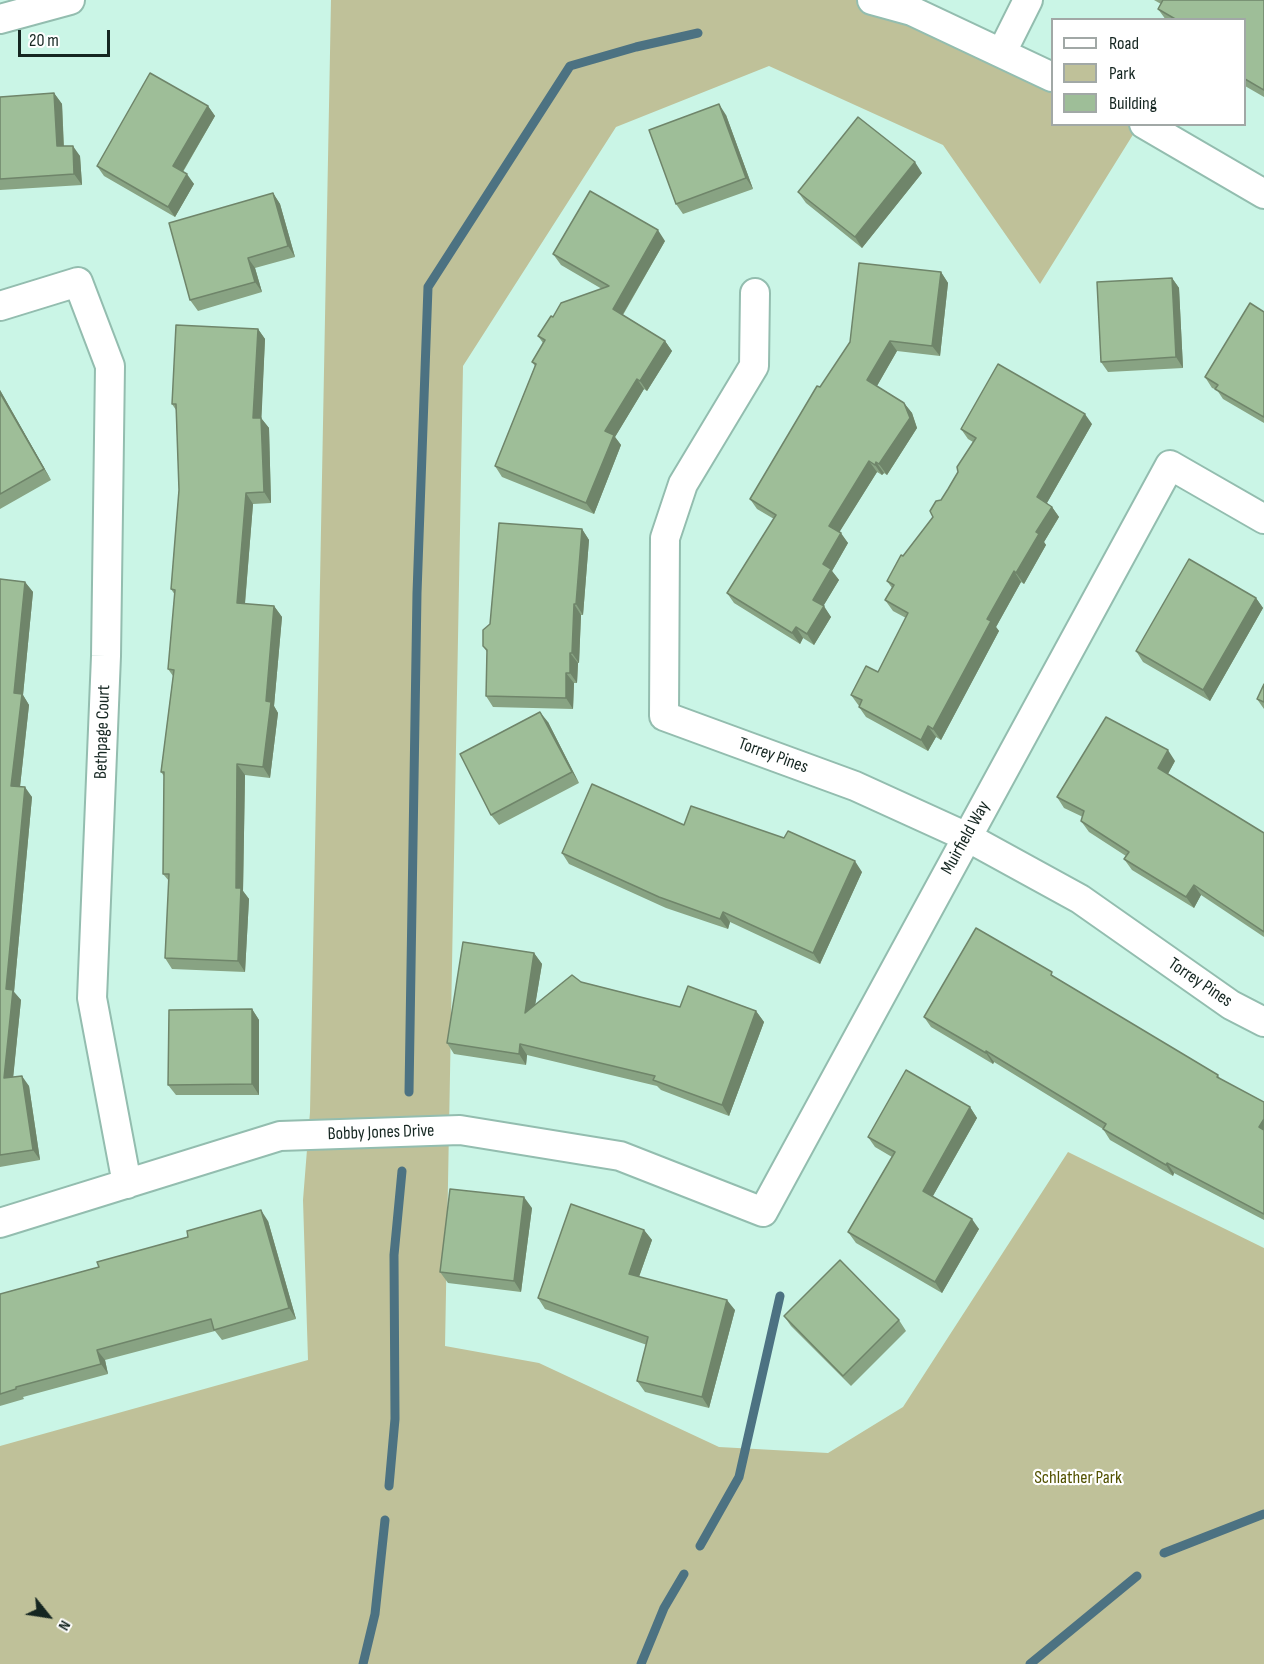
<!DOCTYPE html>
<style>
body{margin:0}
#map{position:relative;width:1264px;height:1664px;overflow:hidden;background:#caf5e6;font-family:"Sofia Sans Condensed",sans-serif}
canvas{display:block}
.legend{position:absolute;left:1051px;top:18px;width:195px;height:108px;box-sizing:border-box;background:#fff;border:2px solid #a1a8a6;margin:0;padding:8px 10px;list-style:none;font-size:18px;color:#152621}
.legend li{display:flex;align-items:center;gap:12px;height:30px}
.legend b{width:30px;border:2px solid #a1a8a6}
.north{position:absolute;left:18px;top:1586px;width:60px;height:60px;-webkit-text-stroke:4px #fff;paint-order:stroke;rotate:120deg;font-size:16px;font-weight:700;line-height:24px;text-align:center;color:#152621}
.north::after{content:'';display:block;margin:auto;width:21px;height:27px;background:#152621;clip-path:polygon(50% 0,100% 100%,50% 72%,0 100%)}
.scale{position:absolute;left:18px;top:30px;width:92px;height:27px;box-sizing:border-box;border:3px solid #152621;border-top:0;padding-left:8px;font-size:18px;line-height:21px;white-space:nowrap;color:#152621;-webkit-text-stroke:4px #fff;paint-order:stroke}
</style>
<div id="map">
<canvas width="1264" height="1664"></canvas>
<ul class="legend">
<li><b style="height:8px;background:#fff"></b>Road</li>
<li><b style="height:16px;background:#bfc199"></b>Park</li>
<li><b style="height:16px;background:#9ebe98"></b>Building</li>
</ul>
<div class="north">N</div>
<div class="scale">20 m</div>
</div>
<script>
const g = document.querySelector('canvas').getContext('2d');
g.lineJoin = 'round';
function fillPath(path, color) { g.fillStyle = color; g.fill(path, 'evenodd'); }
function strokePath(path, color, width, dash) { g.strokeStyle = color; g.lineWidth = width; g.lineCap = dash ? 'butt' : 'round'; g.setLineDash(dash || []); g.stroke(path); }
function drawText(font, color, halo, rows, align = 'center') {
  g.font = font + ' "Sofia Sans Condensed",sans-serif'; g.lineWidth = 4.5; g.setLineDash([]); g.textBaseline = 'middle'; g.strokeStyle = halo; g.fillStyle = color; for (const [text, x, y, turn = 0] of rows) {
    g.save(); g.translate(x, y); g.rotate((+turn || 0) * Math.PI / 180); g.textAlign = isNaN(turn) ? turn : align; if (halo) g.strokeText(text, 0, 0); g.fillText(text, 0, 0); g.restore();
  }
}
const green = new Path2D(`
 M331,0H872L1052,77V124L1139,125L1040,284L943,145L769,66L616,127L463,366L445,1346L539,1363L719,1447L828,1453L903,1407L1068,1152L1264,1248V1664H0V1446L308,1360L303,1200L310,1112Z`);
const stream = new Path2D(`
 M409,1092L417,593L428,287L570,66L636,47L698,33
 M389,1486L395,1419L394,1255L402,1171
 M700,1546L739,1477L780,1296
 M1164,1553L1264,1514
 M363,1664L375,1614L385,1520
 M641,1664L664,1608L684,1574
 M1030,1664L1137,1576`);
const minor = new Path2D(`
 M872,0L912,11L1052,77
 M0,19L70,0
 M1002,52L1028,0
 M1144,124L1264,194
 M755,293L754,366L683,484L665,538L664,716L855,786L967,837L1080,899L1231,1005L1264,1022
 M0,306L78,282L110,366L106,656L92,998L127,1184
 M0,1223L280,1136L460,1130L620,1156L763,1212L1170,465L1264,519`);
const wall = new Path2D(`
 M1154,0H1264V97L1245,86V20H1166L1158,9L1161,4Z
 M54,93L62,104L64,146L80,156L82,185L0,190V97Z
 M208,106L215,116L183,172L194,184L175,217L104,176L97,166Z
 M726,115L753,189L683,214L676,204Z
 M922,173L862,248L806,203L798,192Z
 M273,193L280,204L295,257L255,268L262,292L198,311L190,300Z
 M665,241L623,315L665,341L672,351L647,391L644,389L615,437L621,445L594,514L502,477L495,466L535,366L532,362L543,343L538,336L553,317L602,289L561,265L553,254Z
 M941,272L948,283L940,356L897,351L877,386L904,403L912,413L917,428L887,475L884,473L882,475L877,472L839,532L848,543L832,571L839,580L823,606L831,617L814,645L803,638L800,644L734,603L727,593L774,519L757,509L750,499Z
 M1172,278L1179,288L1183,368L1108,372L1101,362Z
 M1264,312V423L1223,399L1217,390L1212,388L1205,377Z
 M258,329L265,339L261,418L269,428L271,503L253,504L245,604L274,606L282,617L274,706L278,713L270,778L245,775L243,891L249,899L245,972L172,969L165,958L169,881L163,874L164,776L161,772L173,676L168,669L175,595L171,589L179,490L176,410L172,404Z
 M0,390L51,480L0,509Z
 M1092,424L1047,503L1052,507L1059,517L1044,542L1046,545L1024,584L1021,582L996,627L999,631L941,740L936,737L928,751L866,717L859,707V706L851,695L878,672L906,618L893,611L885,600L892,588L887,581L903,556L933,517L958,472L973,442L968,439L961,429Z
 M582,529L589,540L583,615H581L579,663H578L577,683H574L573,709L493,707L486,696L487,652L483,646L490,624Z
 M0,579L25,582L33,592L23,695L29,705L20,786L32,797L14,992L21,1000L13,1077L29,1086L40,1160L0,1167Z
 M1256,598L1263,608L1210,701L1143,662L1136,651Z
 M1264,684V709L1257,699Z
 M548,722L579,783L499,825L491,815Z
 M1175,761L1168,774L1264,833V937L1201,895L1194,908L1132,870L1124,859L1126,856L1089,832L1081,821L1083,817L1064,808L1057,797Z
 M684,825L862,872L820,964L730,922L728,929L666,908L569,864L562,853Z
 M534,953L542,964L535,1005L581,982L680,1007L756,1011L764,1022L729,1116L661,1090L657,1086L527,1055L526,1065L454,1054L447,1043Z
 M1057,979L1218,1075L1220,1079L1264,1102V1220L1174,1173L1173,1176L1110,1140L1103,1129L994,1062L993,1064L931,1027L924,1017Z
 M252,1009L259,1020V1095H176L168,1085Z
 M970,1107L977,1118L933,1196L979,1229L942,1293L856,1243L848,1232L892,1157L875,1147L868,1137Z
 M532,1208L521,1292L448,1283L440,1272Z
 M268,1221L296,1319L222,1340L215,1331L105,1360L108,1374L23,1397L24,1399L0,1406V1294Z
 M644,1230L652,1240L639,1277L735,1310L709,1408L645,1392L637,1381L647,1345L545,1309L538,1298Z
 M784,1316L899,1320L906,1331L851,1386L791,1326Z`);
const shadedWall = new Path2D(`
 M54,93L62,104L64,157L57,146Z
 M719,104L726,115L753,189L746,178Z
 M208,106L215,116L180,176L173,166Z
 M73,146L80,156L82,185L74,174Z
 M915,162L922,173L862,248L855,237Z
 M187,174L194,184L175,217L168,207Z
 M273,193L280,204L295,257L288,246Z
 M658,230L665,241L620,319L613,309Z
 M248,258L255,268L262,292L255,282Z
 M941,272L948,283L940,356L932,346Z
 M1172,278L1179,288L1183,368L1176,357Z
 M258,329L265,339L261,429L253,418Z
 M665,341L672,351L647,391L640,381Z
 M890,341L897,351L874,391L867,380Z
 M637,379L644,389L615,437L621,445L594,514L586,503L605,431Z
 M0,390L51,480L44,469L0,393Z
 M904,403L912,413L917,428L887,475L879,464Z
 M1085,414L1092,424L1044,508L1037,497Z
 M261,418L269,428L271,503L264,492Z
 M869,461L877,472L837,536L829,526Z
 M876,462L884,473L882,475L875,465Z
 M246,493L253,504L244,614L237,603Z
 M1052,507L1059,517L1044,542L1046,545L1024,584L1016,573L1036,532Z
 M582,529L589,540L583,615L576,604Z
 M841,533L848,543L832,571L839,580L821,610L813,600L823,564Z
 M1014,571L1021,582L996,627L999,631L941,740L933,729L987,619Z
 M25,582L33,592L23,695L29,705L19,796L11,786L14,693Z
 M1256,598L1263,608L1210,701L1203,690Z
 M574,604L581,615L579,663L572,653Z
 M274,606L282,617L274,706L278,713L270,778L263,767L266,701Z
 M824,606L831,617L814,645L807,634Z
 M796,627L803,638L800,644L792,633Z
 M570,653L578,663L577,683L570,673Z
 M566,673L574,683L573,709L566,698Z
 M540,712L548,722L579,783L572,772Z
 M928,726L936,737L928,751L921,740Z
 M1168,750L1175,761L1165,779L1158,768Z
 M237,764L245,775L243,891L249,899L245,972L238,961L236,888Z
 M25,787L32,797L14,992L21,1000L12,1089L4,1078L6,989Z
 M855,861L862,872L820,964L813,953Z
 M1194,885L1201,895L1194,908L1186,897Z
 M723,912L730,922L728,929L720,919Z
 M534,953L542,964L532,1024L525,1013Z
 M252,1009L259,1020V1095L252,1084Z
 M756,1011L764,1022L729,1116L722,1105Z
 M520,1044L527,1055L526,1065L519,1054Z
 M986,1051L994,1062L993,1064L986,1053Z
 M22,1076L29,1086L40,1160L33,1150Z
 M970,1107L977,1118L930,1201L923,1191Z
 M1264,1119V1134L1259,1127Z
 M1167,1163L1174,1173L1173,1176L1166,1165Z
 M524,1197L532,1208L521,1292L514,1281Z
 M261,1210L268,1221L296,1319L289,1308Z
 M972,1219L979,1229L942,1293L935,1282Z
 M644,1230L652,1240L636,1285L629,1274Z
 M727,1300L735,1310L709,1408L702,1397Z
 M97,1350L105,1360L108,1374L101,1364Z`);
const building = new Path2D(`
 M1163,0H1264V90L1245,79V20H1177L1158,9Z
 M150,73L208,106L173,166L187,174L168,207L97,166Z
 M54,93L57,146H73L74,174L0,179V97Z
 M719,104L746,178L676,204L649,130Z
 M858,117L915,162L855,237L798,192Z
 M590,191L658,230L613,309L665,341L640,381L637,379L605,431L614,435L586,503L495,466L536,364L532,362L545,340L538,336L551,316L553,317L561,303L609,286L553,254Z
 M273,193L288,246L248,258L255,282L190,300L169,223Z
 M859,263L941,272L932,346L890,341L867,380L904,403L910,418L879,464L876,462L875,465L869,461L829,526L841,533L823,564L831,569L813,600L824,606L807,634L796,627L792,633L727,593L776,515L750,499L817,386L820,387L850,342Z
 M1172,278L1176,357L1101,362L1097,282Z
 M1250,303L1264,312V417L1215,389L1218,385L1205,377Z
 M176,325L258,329L253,418H261L264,492L246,493L237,603L274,606L266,701L271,702L263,767L237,764L236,888H241L238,961L165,958L169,874H163L164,772H161L174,670L168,669L175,590L171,589L179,490L176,404H172Z
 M998,364L1085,414L1037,497L1052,507L1036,532L1039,534L1016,573L1014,571L987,619L991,621L933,729L928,726L921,740L859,707L862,700L851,695L866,666L878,672L908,613L885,600L894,585L887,581L901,555L903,556L933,517L930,511L936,501L941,500L948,489L958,472L957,467L976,438L961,429Z
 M0,393L44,469L0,494Z
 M499,523L582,529L576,604H574L572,653H570V673H566V698L486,696L487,650L483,646V630L490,624Z
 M1189,559L1256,598L1203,690L1136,651Z
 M0,579L25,582L14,693L22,694L11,786L25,787L6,989L13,990L4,1078L22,1076L33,1150L0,1155Z
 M1264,684V702L1257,699Z
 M540,712L572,772L491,815L460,754Z
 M1106,717L1168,750L1158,768L1264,833V932L1194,885L1186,897L1124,859L1129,852L1081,821L1084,811L1057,797Z
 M592,784L684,825L691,806L784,838L788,831L855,861L813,953L723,912L720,919L659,897L562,853Z
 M976,928L1052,972L1051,975L1218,1075L1217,1077L1264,1102V1119L1259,1127L1264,1130V1214L1167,1163L1166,1165L1103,1129L1106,1124L986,1051V1053L924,1017Z
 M463,942L534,953L525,1013L572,975L581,982L680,1007L688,986L756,1011L722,1105L653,1080L655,1076L520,1044L519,1054L447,1043Z
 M252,1009V1084L168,1085L169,1010Z
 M906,1070L970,1107L923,1191L972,1219L935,1282L848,1232L895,1152L868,1137Z
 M450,1189L524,1197L514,1281L440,1272Z
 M571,1204L644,1230L629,1274L727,1300L702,1397L637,1381L648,1337L538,1298Z
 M261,1210L289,1308L214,1330L211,1319L97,1350L101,1364L16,1387V1389L0,1394V1294L99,1267L97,1262L188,1237L187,1231Z
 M840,1260L899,1320L843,1376L784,1316Z`);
const streetNames = [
 ["Bethpage Court",103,732,-88],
 ["Torrey Pines",773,756,20],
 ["Muirfield Way",966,838,-61],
 ["Torrey Pines",1200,983,34],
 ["Bobby Jones Drive",381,1133,-2]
];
const parkNames = [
 ["Schlather Park",1078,1478]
];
fillPath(green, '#bfc199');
strokePath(stream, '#4c7282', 9);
strokePath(minor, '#93bdaf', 32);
strokePath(minor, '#fff', 28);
fillPath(wall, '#88a383');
fillPath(shadedWall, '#6f856a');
fillPath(building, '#9ebe98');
strokePath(building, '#6f856a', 1.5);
drawText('18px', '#152621', '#fff', streetNames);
drawText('18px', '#525100', '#fff', parkNames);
</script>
